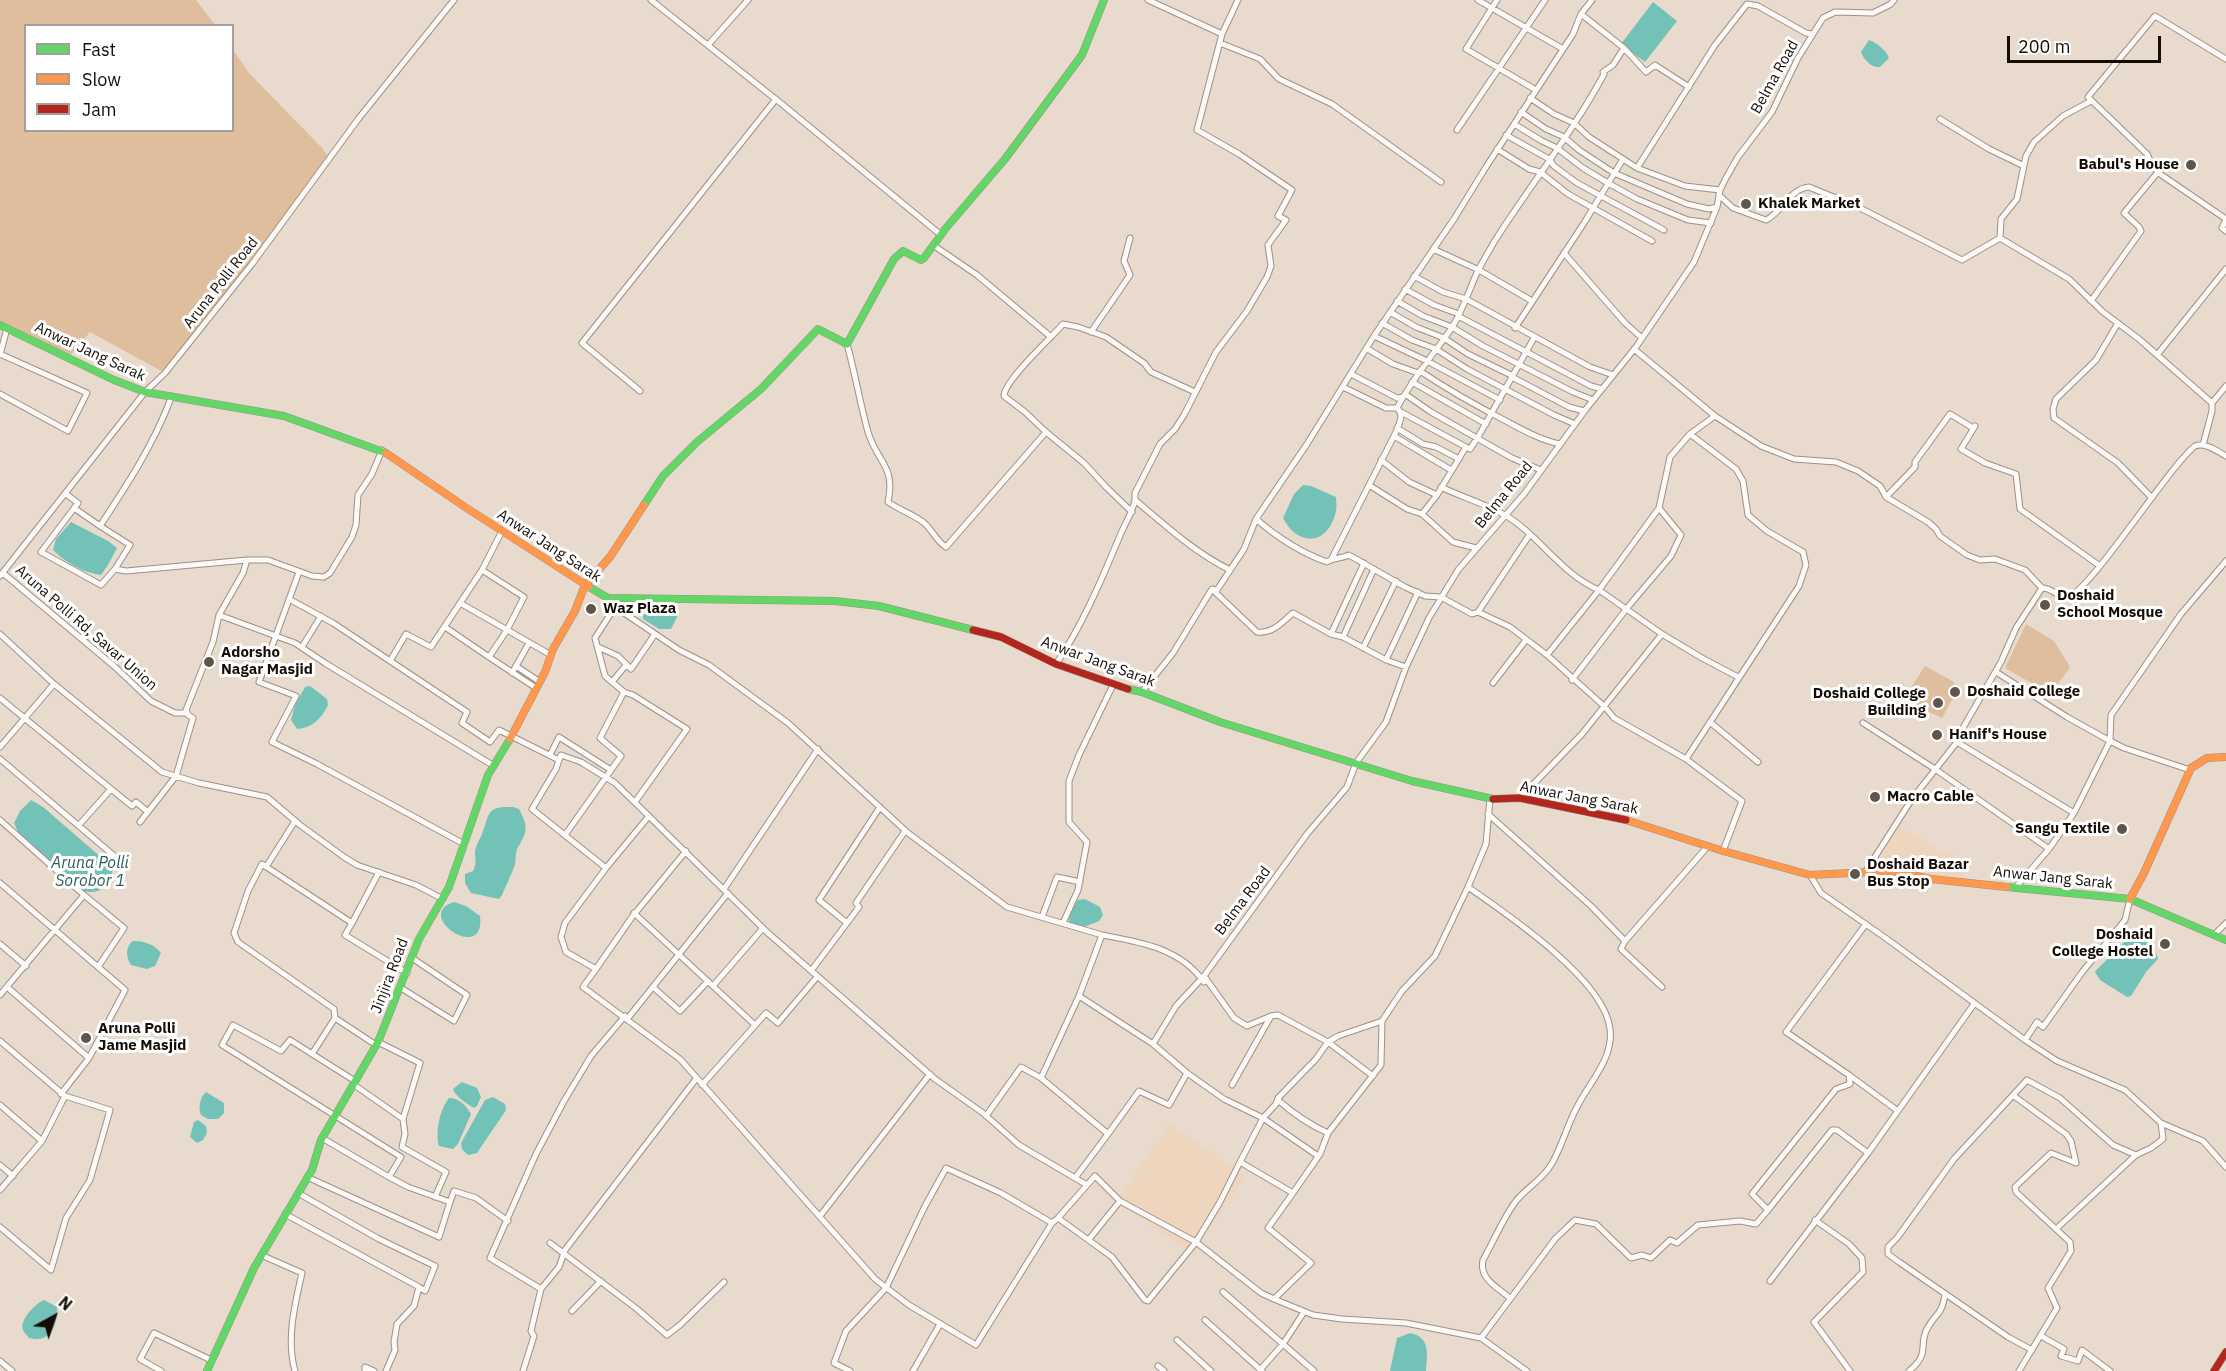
<!DOCTYPE html>
<style>
body{margin:0}
#map{position:relative;width:2226px;height:1371px;overflow:hidden;background:#e8dacc;font-family:"IBM Plex Sans",sans-serif}
canvas{display:block}
.legend{position:absolute;left:24px;top:24px;width:210px;height:108px;box-sizing:border-box;background:#fff;border:2px solid #a19e9b;margin:0;padding:8px 10px;list-style:none;font-size:18px;color:#150d05}
.legend li{display:flex;align-items:center;gap:12px;height:30px}
.legend b{width:30px;border:2px solid #a19e9b}
.north{position:absolute;left:24px;top:1287px;width:60px;height:60px;-webkit-text-stroke:4px #fff;paint-order:stroke;rotate:40deg;font-size:16px;font-weight:700;line-height:24px;text-align:center;color:#150d05}
.north::after{content:'';display:block;margin:auto;width:21px;height:27px;background:#150d05;clip-path:polygon(50% 0,100% 100%,50% 72%,0 100%)}
.scale{position:absolute;left:2007px;top:36px;width:154px;height:27px;box-sizing:border-box;border:3px solid #150d05;border-top:0;padding-left:8px;font-size:18px;line-height:21px;white-space:nowrap;color:#150d05;-webkit-text-stroke:4px #fff;paint-order:stroke}
</style>
<div id="map">
<canvas width="2226" height="1371"></canvas>
<ul class="legend">
<li><b style="height:8px;background:#63d668"></b>Fast</li>
<li><b style="height:8px;background:#ff974d"></b>Slow</li>
<li><b style="height:8px;background:#b3261e"></b>Jam</li>
</ul>
<div class="north">N</div>
<div class="scale">200 m</div>
</div>
<script>
const g = document.querySelector('canvas').getContext('2d');
g.lineJoin = 'round';
function fillPath(path, color) { g.fillStyle = color; g.fill(path, 'evenodd'); }
function strokePath(path, color, width, dash) { g.strokeStyle = color; g.lineWidth = width; g.lineCap = dash ? 'butt' : 'round'; g.setLineDash(dash || []); g.stroke(path); }
function drawText(font, color, halo, rows, align = 'center') {
  g.font = font + ' "IBM Plex Sans",sans-serif'; g.lineWidth = 6; g.setLineDash([]); g.textBaseline = 'middle'; g.strokeStyle = halo; g.fillStyle = color; for (const [text, x, y, turn = 0] of rows) {
    g.save(); g.translate(x, y); g.rotate((+turn || 0) * Math.PI / 180); g.textAlign = isNaN(turn) ? turn : align; if (halo) g.strokeText(text, 0, 0); g.fillText(text, 0, 0); g.restore();
  }
}
const built = new Path2D(`
 M1899,825L1944,854L1947,851L1954,856L1952,861L1964,868L1962,872L1966,880L1873,871Z
 M1170,1124L1245,1176L1192,1254L1116,1202Z`);
const green = new Path2D(`
 M0,0H196L215,25L26,26V130H232L233,50L249,73L322,148L329,158L165,373L90,332L68,358L0,325Z
 M2026,624L2054,641L2070,667L2051,694L2005,668Z
 M1925,666L1954,682V696L1942,718L1903,700Z`);
const water = new Path2D(`
 M1653,2L1677,21L1645,62L1621,44Z
 M1869,40C1876,42 1887,51 1889,58L1880,67C1871,68 1864,60 1861,52Z
 M1303,485L1311,486L1336,497C1336,501 1337,507 1336,511C1329,545 1298,548 1283,518L1294,494Z
 M71,522L108,541L117,548L108,565L101,575C84,573 65,562 53,550L56,539Z
 M655,611L678,615L671,629H659L643,619V615Z
 M310,686L327,699L328,705C322,718 312,728 297,729L291,720L295,705L305,687Z
 M31,800L43,807L110,865L113,869C110,886 100,895 84,891L18,832L14,823L20,811Z
 M513,807L519,809C529,828 527,832 517,849C515,854 516,859 515,864C512,874 506,885 502,895L499,899L471,893L465,883V874L473,871C477,863 475,860 475,852C475,847 480,839 482,834C490,813 486,806 513,807Z
 M1085,899L1100,907L1103,915L1099,921L1084,927L1069,923C1069,913 1073,908 1078,900Z
 M454,902L466,906L480,916C486,965 412,915 454,902Z
 M2134,933C2146,938 2155,946 2158,959L2146,972L2131,996L2127,997L2100,980L2095,972C2097,969 2130,936 2134,933Z
 M133,941C144,941 154,944 161,953L155,966L147,969L131,965C126,958 125,946 133,941Z
 M462,1082L477,1088L481,1097L477,1106L474,1108C467,1104 455,1096 453,1089Z
 M206,1092L224,1103V1113L218,1119H208L201,1115C198,1108 200,1097 206,1092Z
 M493,1097L505,1104L506,1110L477,1153L468,1155L462,1149L461,1143L485,1100Z
 M449,1098C459,1098 466,1105 471,1114L458,1144L453,1149L439,1146C435,1132 440,1109 449,1098Z
 M198,1120L206,1126L207,1133L203,1140L197,1143L190,1137L194,1122Z
 M44,1300L57,1307C58,1325 50,1344 29,1338C27,1335 24,1333 23,1330C19,1320 36,1303 44,1300Z
 M1410,1333C1431,1337 1427,1354 1426,1371H1390L1397,1338Z`);
const street = new Path2D(`
 M651,0L783,105L941,235
 M1148,0L1222,34L1197,130L1239,154L1292,190L1278,216L1286,220L1268,245L1271,266L1267,277L1247,311L1216,352L1184,415L1175,429L1160,444L1135,493V500C1165,525 1194,552 1230,570
 M1478,0L1563,49
 M1497,0L1466,49L1536,90
 M1222,34L1238,0
 M1220,43L1260,59L1279,79L1332,104L1441,182
 M708,45L748,0
 M1624,48L1646,72L1655,65L1689,87
 M2226,59L2155,16L2088,97L2147,154L2153,167L2160,174L2226,219L2222,228L2226,231
 M1530,98L1554,114L1574,123L1589,137L1637,168L1685,186L1720,190
 M1521,112L1546,129L1564,137L1579,150L1614,173L1687,204L1709,209L1717,207
 M1940,119L1989,149L2024,166
 M1514,124L1542,141L1557,148L1583,168L1608,183L1637,199L1688,220L1711,223
 M1457,130L1545,0
 M1506,135L1549,159L1554,166L1577,183L1664,230
 M1497,149L1529,169L1540,172L1568,194L1652,241
 M1637,168L1715,45L1747,4L1758,6L1806,33L1812,34
 M1719,195L1733,208L1766,220C1783,212 1789,189 1809,187L1858,207L1962,260L2000,238L2069,279L2103,312L2139,339L2212,403V411L2203,445
 M2000,238L2001,219L2017,199L2026,156L2034,142L2063,116L2091,101
 M933,245L977,275L1051,337
 M1433,249L1479,270L1532,301
 M1564,253L1625,323L1642,338
 M1414,276L1443,292L1466,299L1590,367L1613,375
 M1405,289L1434,305L1459,314
 M1397,301L1423,316L1452,327L1483,346L1573,392L1593,400
 M2091,301L2141,231L2139,227L2124,213L2158,172
 M1390,312L1416,327L1444,338L1468,354L1513,376
 M1458,316L1591,386L1602,389
 M1382,323L1412,340L1436,349L1467,369L1554,415L1575,424
 M2118,323L2096,360L2056,399L2053,409L2054,418L2118,463L2152,498
 M1515,328L1584,223L1623,159
 M1091,332L1130,275L1124,261L1130,238
 M1374,336L1427,361L1500,400
 M847,344C855,373 860,403 868,432C877,462 896,466 888,502C898,509 914,515 923,522C932,529 936,541 946,547L1046,432L1084,463L1106,487L1132,512
 M1366,348L1393,364L1418,373
 M1634,349L1715,416L1761,446L1794,459L1836,462L1858,471L1880,486L1886,497L1928,522L1936,529L1940,536L1967,555L1980,560L1995,559L2025,570L2042,588
 M0,355L7,328
 M2157,355L2226,269
 M1420,371C1447,389 1475,405 1504,420C1523,430 1540,440 1560,444
 M1351,374L1397,398L1403,397
 M1512,377L1569,407L1584,411
 M1412,382L1486,424
 M1343,387L1386,408H1397
 M640,391L582,343L776,99
 M0,394L68,431L87,393L0,354
 M1405,394L1431,412L1512,458L1541,470
 M171,398C154,444 127,485 100,526L130,545L115,569L126,571L247,560H268L312,576L324,577L330,573L352,537L356,525L358,495L372,474L382,450
 M2212,403L2226,386
 M1401,412L1466,447
 M1975,426L1961,449L1985,463L2016,474L2020,509L2100,566
 M1397,428L1423,444L1436,447L1459,459
 M1046,432L1025,412L1004,396C1004,381 1051,338 1063,324L1078,327L1106,337L1144,363L1151,372L1195,392
 M1394,436L1451,470
 M1381,460L1409,482L1437,495
 M1369,485L1407,509L1422,514L1453,542L1476,548
 M1441,487C1462,497 1485,504 1505,515C1539,535 1562,575 1599,590L1662,634L1702,658L1738,677
 M66,494L78,503L41,552L101,585L115,569
 M1886,497L1915,467V462L1950,414L1973,428
 M74,508L100,526
 M1422,514L1437,495L1466,447L1470,449L1478,437L1534,338
 M1256,519C1278,538 1299,552 1327,562C1334,557 1341,559 1349,555L1405,587L1425,596L1441,597L1472,614L1478,612L1510,627L1547,655L1605,707L1614,718L1686,759L1742,801L1723,851
 M1332,558L1396,432C1399,423 1405,415 1397,408C1412,379 1433,355 1451,329C1462,312 1468,293 1476,275C1482,262 1489,251 1496,239C1531,184 1573,132 1604,74L1603,72L1613,65L1624,48L1581,14
 M299,572L259,682L296,696L272,742L317,764L464,844
 M3,573L114,666L151,701L175,713H186
 M0,576L145,392L165,373L252,264L359,118L454,0
 M2042,588C2051,587 2058,598 2067,597C2087,596 2169,466 2195,446C2205,442 2217,451 2226,456
 M1213,590L1257,632C1273,634 1282,622 1293,613L1331,634L1343,637L1386,660L1406,667
 M608,598L615,607L639,623L679,650L709,665L788,723L908,833L1007,907L1102,935L1079,996L1041,1078L1108,1134L1139,1091L1169,1105L1187,1073
 M289,599L333,623L467,712L462,723L490,742L499,730L559,760L556,769L532,809L606,868L565,923L561,937L566,952L596,969L583,987L680,1059L875,1279L909,1305L976,1345L1052,1223
 M460,603L551,655
 M615,607L595,638L605,676L624,692L633,695L687,729L635,802
 M1478,612L1530,534
 M219,615L243,573L247,560
 M445,627L489,657L507,630L524,597L482,570
 M0,634L54,684L0,747
 M1331,634L1364,563
 M1343,637L1374,569
 M302,647L321,616
 M598,647L618,656L631,669L655,634
 M1363,648L1396,581
 M1547,655L1599,590L1659,508L1670,457L1690,434
 M489,657L536,688
 M1386,660L1418,592
 M390,661L406,634L431,647L482,570L502,531
 M1056,664C1082,626 1101,581 1119,538C1124,525 1132,514 1135,500
 M516,666L540,682
 M1996,672L2067,717L2110,741L2124,748L2190,770
 M512,673L529,643
 M1572,680L1627,608L1671,556L1681,535L1659,508
 M612,682L626,665
 M1493,683L1526,640
 M54,684L162,772L199,783L267,797L300,825L344,857L357,865L416,885L443,899
 M1142,692L1173,653L1212,589L1217,590L1244,549L1256,519L1307,444L1374,336L1454,219L1486,167L1573,34L1581,14L1592,0
 M0,698L111,789L79,825
 M1710,722L1758,762
 M1863,723L1935,769L2049,849
 M1957,742L2074,813
 M550,755L559,737L611,770
 M0,759L119,860
 M1686,759L1799,586L1806,565L1803,552L1767,531L1748,515L1743,481L1736,469L1690,434L1715,416
 M559,760L561,755L581,762L615,783L768,933L935,1079L983,1113L1019,1145L1087,1185
 M111,789L132,806L136,802L148,812
 M1520,798L1582,734L1662,634
 M1488,814L1591,906L1625,941L1621,949L1662,987
 M0,820L84,895L0,995
 M140,822L176,776L193,718L188,715L186,710L213,642L219,615L295,643L325,663L494,766
 M565,835L621,756L600,738L624,692
 M266,867L295,821
 M606,868L649,816
 M1866,871L1912,799L1957,742L1964,726L2001,662L2016,628L2042,588
 M1810,875L1821,893L1887,939L2025,1040L2057,1061L2125,1090L2161,1123L2203,1141L2226,1167
 M0,883L125,990L89,1058
 M1468,887C1507,914 1605,980 1610,1029C1614,1058 1589,1083 1577,1107C1567,1125 1562,1147 1551,1165C1542,1180 1526,1188 1516,1201C1503,1218 1494,1241 1483,1260C1479,1279 1497,1287 1510,1298
 M2015,888L2049,849L2074,813L2110,741L2111,715L2181,614L2226,561
 M724,889L818,749
 M84,895L124,928L98,967
 M634,913L755,1025
 M1042,917L1057,877L1080,882
 M352,923L345,935L407,973
 M847,923L819,900L880,807
 M1063,923L1078,890L1087,842L1069,822V781L1079,755L1113,685
 M2215,934L2226,923
 M1102,935C1140,942 1180,948 1204,982V976L1234,1018L1247,1026L1271,1016
 M1625,941L1708,846
 M0,944L26,966
 M596,969L632,917L686,851
 M811,971L859,907L856,903L905,831
 M713,986L763,928
 M7,987L89,1058L61,1094
 M653,987L680,1011L708,981
 M401,988L454,1021L467,995L412,958
 M1079,996L1153,1044L1187,1073L1224,1099L1263,1118L1318,1156
 M625,1016L591,1056L564,1101L536,1154L490,1258L541,1289L559,1267L565,1250L696,1079
 M628,1018L728,893
 M335,1019L334,1009L238,942L234,933L248,891L262,864L352,923L379,872
 M2025,1040L2037,1022L2043,1027L2083,971L2125,920L2130,899
 M0,1041L65,1096L42,1141L0,1190
 M1153,1044L1176,1006L1204,976L1307,834L1347,787L1356,763L1386,722L1406,667L1429,618L1458,570L1524,494L1586,409L1636,347L1694,262L1717,207L1720,190L1726,178L1738,157L1772,112L1798,58L1823,18L1835,12L1873,13L1891,4L1894,0
 M312,1054L335,1018L376,1045
 M1849,1075L1898,1111
 M355,1081L290,1040L281,1051L233,1025L222,1045L401,1157L389,1177L408,1187L450,1202L454,1191L476,1198L508,1221
 M353,1084L403,1119L420,1063L378,1042
 M702,1085L766,1013L778,1023L817,977
 M1232,1085L1271,1016L1278,1015L1328,1042L1373,1076
 M2014,1096L2066,1134L2071,1141L2076,1163L2051,1153L2015,1187L2016,1192L2070,1242L2071,1251L2048,1288L2057,1308L2019,1371
 M1278,1098L1276,1104L1263,1118L1240,1162L1293,1193L1268,1228L1311,1263L1274,1299L1313,1315L1342,1319L1406,1323L1481,1338L1527,1371
 M0,1105L42,1141
 M986,1116L1021,1067L1041,1078
 M403,1119L405,1134L402,1147L446,1172L435,1197
 M1328,1133C1310,1125 1294,1114 1279,1101L1278,1098L1316,1059L1328,1042L1338,1036L1382,1021L1402,991L1435,956L1468,887L1486,844L1490,799
 M322,1138L389,1177
 M1240,1162L1220,1202L1196,1242L1261,1293L1274,1299
 M0,1165L13,1176
 M307,1177L439,1237L450,1202
 M1075,1178L1108,1134
 M298,1193L379,1239L435,1266L425,1291L419,1287
 M1293,1193L1320,1154L1328,1133L1381,1065L1382,1021
 M1768,1210L1832,1130H1837L1868,1153
 M285,1214L419,1287L414,1306L397,1324L394,1342L395,1350L386,1371
 M820,1216L930,1074
 M1058,1218L1095,1176L1120,1201
 M1815,1220L1849,1244L1862,1258L1863,1272L1814,1322L1850,1371
 M0,1227L51,1270L66,1218L90,1180L110,1110L65,1096
 M2056,1229L2136,1155
 M550,1243L637,1309L667,1335L680,1325L724,1282
 M261,1255L302,1273C295,1304 286,1339 295,1371
 M1770,1281L1868,1153L1974,1004
 M1223,1292L1314,1371
 M572,1311L601,1281
 M1205,1320L1262,1371
 M2041,1336L2064,1349L2061,1356L2078,1361L2082,1350L2110,1371
 M1481,1338L1555,1239L1575,1220L1596,1224L1631,1258L1642,1255L1651,1258L1670,1240L1677,1243L1698,1225L1740,1221L1756,1224L1768,1210L1752,1194L1836,1089L1850,1084L1849,1075L1786,1032L1866,924
 M1177,1340L1211,1371
 M2032,1350L2008,1337L1899,1262L1888,1254V1247L1897,1238L1954,1159L2027,1080L2060,1098L2113,1145L2136,1155L2151,1148L2163,1139L2161,1123
 M0,1361L12,1371
 M1158,1366L1164,1371
 M1260,1370L1283,1344L1304,1312
 M161,1371L140,1359L154,1333L211,1360
 M365,1371V1367L374,1371
 M523,1371L534,1336L531,1331L541,1289
 M850,1371L834,1363L846,1331L886,1288L924,1208L946,1168L1001,1193L1052,1223L1058,1218L1112,1257L1145,1300L1148,1301L1196,1242L1120,1201L1090,1238
 M913,1371L940,1324
 M1909,1371C1931,1353 1918,1346 1927,1329C1936,1312 1941,1317 1945,1295`);
const fast = new Path2D(`
 M0,325L114,380L145,392L284,416L386,453
 M644,505L663,476L697,442L761,389L818,329L847,344L894,259L903,251L921,260L924,258L946,228L1005,159L1082,55L1104,0
 M589,587L608,598L835,601L879,606L973,630
 M1128,689L1142,692L1220,722L1412,781L1493,799
 M2007,887L2130,899L2226,940
 M207,1371L254,1268L312,1170L321,1140L378,1042L419,939L449,887L488,775L510,739`);
const slow = new Path2D(`
 M386,453L465,507L589,587
 M510,739L545,672L553,649L575,611L585,585L610,557L644,505
 M1626,820L1723,851L1810,875L1892,871L1931,879L2007,887
 M2130,899L2144,873L2191,768L2207,758L2226,757`);
const jam = new Path2D(`
 M973,630L1001,637L1056,664L1128,689
 M1493,799L1520,798L1626,820
 M2214,1371L2226,1352`);
const markers = [
 [2191,165,6,"#5f554b"],
 [1746,204,6,"#5f554b"],
 [2045,605,6,"#5f554b"],
 [591,609,6,"#5f554b"],
 [209,662,6,"#5f554b"],
 [1955,692,6,"#5f554b"],
 [1938,703,6,"#5f554b"],
 [1937,735,6,"#5f554b"],
 [1875,797,6,"#5f554b"],
 [2122,829,6,"#5f554b"],
 [1855,874,6,"#5f554b"],
 [2165,944,6,"#5f554b"],
 [86,1038,6,"#5f554b"]
];
const streetNames = [
 ["Belma Road",1775,77,-61],
 ["Aruna Polli Road",221,283,-52],
 ["Anwar Jang Sarak",90,352,25],
 ["Belma Road",1504,495,-51],
 ["Anwar Jang Sarak",549,546,33],
 ["Aruna Polli Rd, Savar Union",86,628,41],
 ["Anwar Jang Sarak",1098,662,20],
 ["Anwar Jang Sarak",1579,798,11],
 ["Anwar Jang Sarak",2053,878,6],
 ["Belma Road",1243,901,-53],
 ["Jinjira Road",390,976,-69]
];
const poiNames = [
 ["Babul's House",2179,165,"right"],
 ["Khalek Market",1758,204],
 ["Doshaid",2057,596],
 ["School Mosque",2057,613],
 ["Waz Plaza",603,609],
 ["Adorsho",221,653],
 ["Nagar Masjid",221,670],
 ["Doshaid College",1967,692],
 ["Doshaid College",1926,694,"right"],
 ["Building",1926,711,"right"],
 ["Hanif's House",1949,735],
 ["Macro Cable",1887,797],
 ["Sangu Textile",2110,829,"right"],
 ["Doshaid Bazar",1867,865],
 ["Bus Stop",1867,882],
 ["Doshaid",2153,935,"right"],
 ["College Hostel",2153,952,"right"],
 ["Aruna Polli",98,1029],
 ["Jame Masjid",98,1046]
];
const waterNames = [
 ["Aruna Polli",90,863],
 ["Sorobor 1",90,881]
];
fillPath(built, '#eed6be');
fillPath(green, '#debe9d');
fillPath(water, '#72c2b8');
strokePath(street, '#9c9187', 7);
strokePath(fast, '#9c9187', 8);
strokePath(slow, '#9c9187', 8);
strokePath(jam, '#9c9187', 8);
strokePath(street, '#fcf9f7', 5);
strokePath(fast, '#63d668', 7);
strokePath(slow, '#ff974d', 7);
strokePath(jam, '#b3261e', 7);
for (const [x, y, r, color] of markers) { const dot = new Path2D(); dot.arc(x, y, r, 0, 2 * Math.PI); g.fillStyle = color; g.fill(dot); strokePath(dot, '#fff', 2); }
drawText('15px', '#150d05', '#fff', streetNames);
drawText('bold 15px', '#150d05', '#fff', poiNames, 'left');
drawText('italic 16px', '#2b5d59', '#fff', waterNames);
</script>
